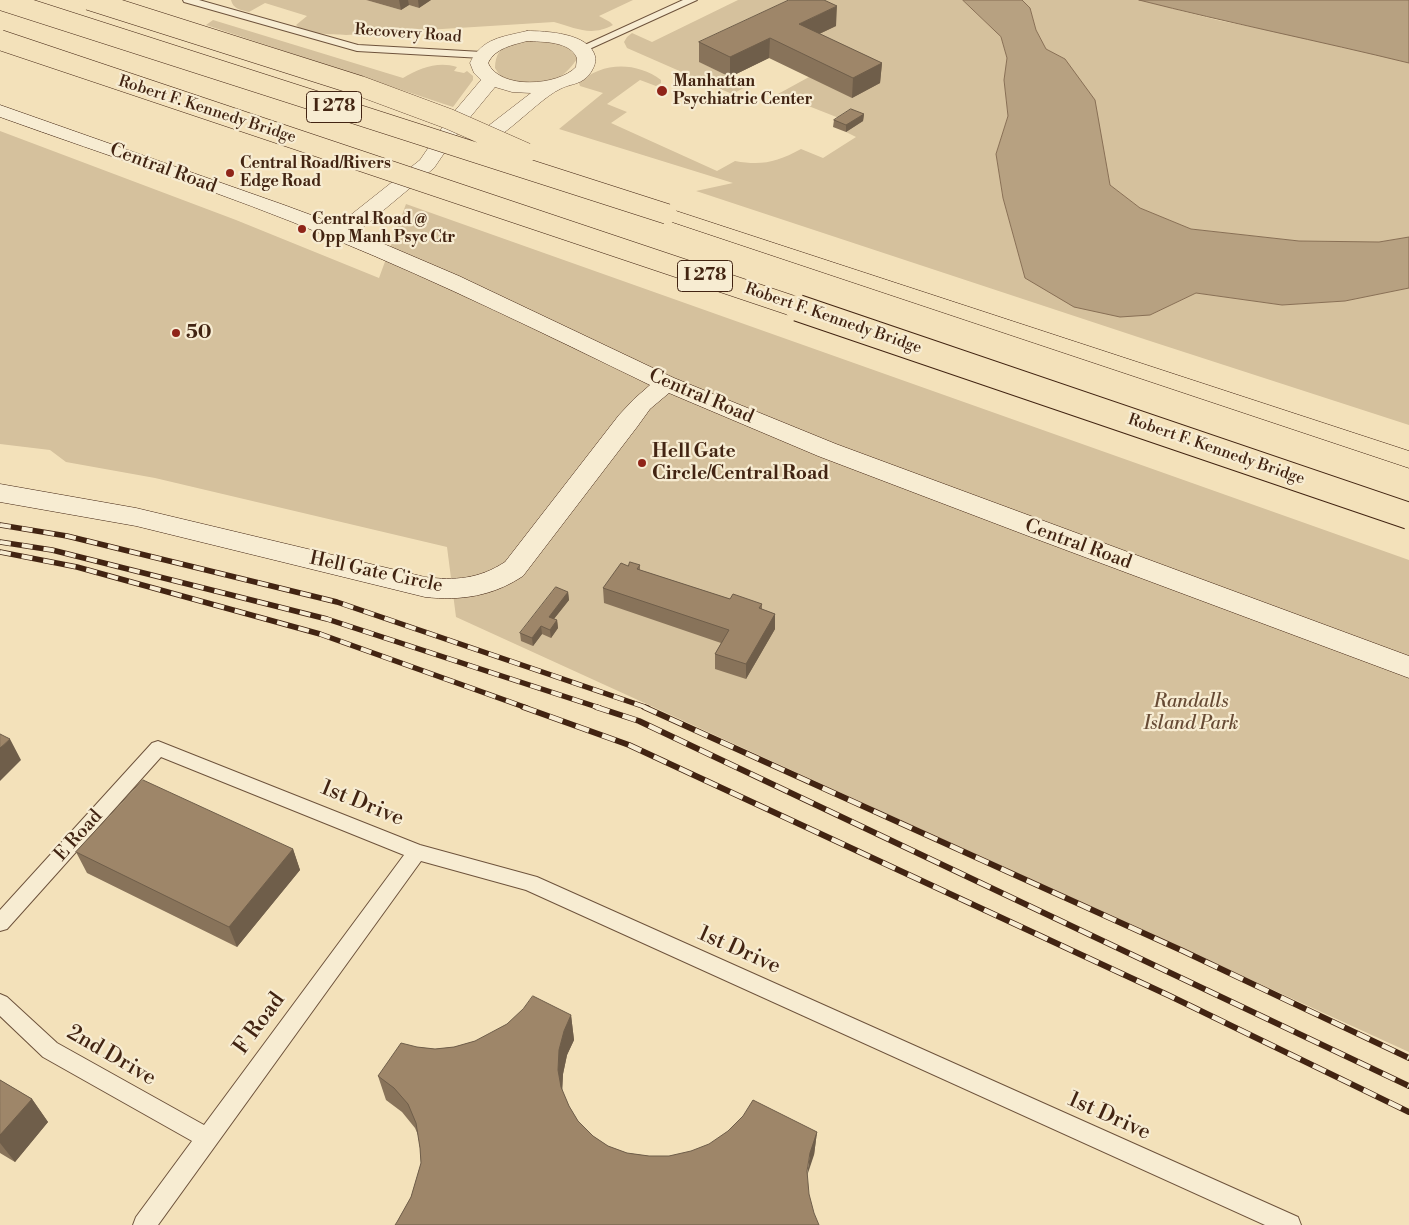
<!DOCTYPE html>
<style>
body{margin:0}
canvas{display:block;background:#f3e1ba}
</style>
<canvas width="1409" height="1225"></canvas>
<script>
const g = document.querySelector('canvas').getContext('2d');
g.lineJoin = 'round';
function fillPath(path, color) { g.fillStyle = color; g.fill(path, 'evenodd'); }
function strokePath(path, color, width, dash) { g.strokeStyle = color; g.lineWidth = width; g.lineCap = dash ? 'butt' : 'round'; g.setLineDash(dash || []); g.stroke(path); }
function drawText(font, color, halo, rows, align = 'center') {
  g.font = font + ' "Libre Bodoni",serif'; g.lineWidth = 4.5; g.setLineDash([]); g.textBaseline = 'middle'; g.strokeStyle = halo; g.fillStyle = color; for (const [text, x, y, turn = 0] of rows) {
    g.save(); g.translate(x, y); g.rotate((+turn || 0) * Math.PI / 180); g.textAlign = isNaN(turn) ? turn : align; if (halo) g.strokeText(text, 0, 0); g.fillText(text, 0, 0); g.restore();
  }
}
const green = new Path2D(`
 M231,0H366L401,10L409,5L419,8L431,0H633L599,16L610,22L613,25C591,37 576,28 554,22L346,35C333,34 305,35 296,25L307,16L265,3L249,12C241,10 233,9 231,0Z
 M738,0H963L1001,37L1007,58L1004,80L1008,116L996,154L1003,198L1025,278L1150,315L1196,293L1282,305L1345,301L1409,288V425L1150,341L696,191L733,183L559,129L603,93L580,86L579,83C601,62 636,61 661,80V83L656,86L640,80L607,104L627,112L611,123L717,171L735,161C762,166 777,162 801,149L823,158L856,137L846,132L862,121L844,120L778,94L809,77L798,44L835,25L700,62L730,77L752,84L732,94L627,48L624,42L627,37L632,33L652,42Z
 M1022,0H1139L1217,20L1325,42L1409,63V237L1379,242L1299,241L1191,229L1140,208L1110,185L1102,144L1065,59L1046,49L1036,30L1030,8Z
 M213,20L403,78C420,68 438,61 457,67L454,71L464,73L467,71L473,76V80L453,107L206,25Z
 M537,39C552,43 570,43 578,57C559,89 533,87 502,79L495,68C496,41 514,43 537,39Z
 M0,131L236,220L379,278L406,204L1409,560V1052L456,617L447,547L155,478L66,462L50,450L0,444Z`);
const water = new Path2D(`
 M963,0H1022L1030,8L1036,30L1046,49L1065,59L1095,100L1110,185L1140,208L1191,229L1299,241L1379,242L1409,237V288L1345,301L1282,305L1196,293L1150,315L1120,317L1074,307L1025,278L1003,198L996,154L1008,116L1004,80L1007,58L1001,37Z
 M1139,0H1409V63C1319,41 1229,23 1139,0Z`);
const lane = new Path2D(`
 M183,0H199L358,45L482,52L487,55L482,58L357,51L184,2Z
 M683,0H697L585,51L581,52L576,49Z
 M158,741L420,845L537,877L1298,1217L1301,1225H1265L526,890L421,861L158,1225H133L136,1217L192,1141L43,1057L0,1016V994L7,997L57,1043L204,1125L404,855L161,757L7,929L0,931V910L152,743Z`);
const street = new Path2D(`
 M527,31C546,31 589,33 595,56C597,63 592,72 587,77C579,85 569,84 560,89C533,102 488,159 457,151L454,147L457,143L483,130L531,93L512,92L495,87L462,127L434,168L349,239L341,240L333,239L330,234L333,229L420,160L448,119L481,80L474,73L470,63C482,38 502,37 527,31ZM527,41C543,42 570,41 577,58L576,67C558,86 500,90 488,63C495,48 513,45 527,41Z`);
const secondary = new Path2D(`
 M0,105L284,205L349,229L459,276L674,378L836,444L1409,656V678L1031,537L818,456L669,393L650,409L637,427L523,576C493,596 461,601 425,597L136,526L0,502V484L136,508L425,577C455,581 479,579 505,562L619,415L634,399L650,385C545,334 441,283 334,239C225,193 111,157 0,117Z`);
const highway = new Path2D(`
 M667,208L1409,451V468L660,218L657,214L660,210Z`);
const railFar1 = new Path2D(`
 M0,525L67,536L337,602L648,708
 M0,542L52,550L327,619L600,708
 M0,552L77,567L320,634L527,708`);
const rail = new Path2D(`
 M523,707L629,745L1170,996L1409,1112
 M596,707L639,721L1409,1086
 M644,707L1183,951L1409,1058`);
const highwayBridgeFar1 = new Path2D(`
 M1,0L667,214
 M89,0L360,86L449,119L526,153
 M0,40L802,309`);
const highwayBridge = new Path2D(`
 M798,308L1409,516`);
const wall = new Path2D(`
 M366,0H431L419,8L409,5L401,10Z
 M836,26L819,34L882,63L880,83L852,98L769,58L730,77L699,62V42Z
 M864,114L863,121L846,132L833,127L834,120Z
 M640,565V570L730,599L762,604V609L775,614V629L746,679L715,669V654L721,643L604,603L603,588Z
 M568,592L569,600L554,619L557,620L558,628L551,638L542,634L533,646L521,641L520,633Z
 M293,849L300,870L237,947L87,873L76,852Z
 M571,1015L574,1040L567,1055L563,1074L562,1090L569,1106L578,1121L593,1136L608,1146L627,1153L649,1156H669L817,1132L814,1155L397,1222L411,1197L421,1163L420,1148L418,1135L415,1128L402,1112L386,1100L378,1076L417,1047L435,1049L454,1047Z
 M0,1080L32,1099L48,1122L15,1162L0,1153Z`);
const shadedWall = new Path2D(`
 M399,0H408L409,5L401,10Z
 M418,0H431L419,8Z
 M837,6L836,26L798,44L799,24Z
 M770,38L769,58L730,77V57Z
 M882,63L880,83L852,98L853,78Z
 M864,114L863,121L846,132V125Z
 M568,592L569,600L549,625V617Z
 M775,614V629L746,679V664Z
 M557,620L558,628L551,638L550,630Z
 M541,626L542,634L533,646L532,638Z
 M10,739L21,760L0,781V748Z
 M293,849L300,870L237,947L229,927Z
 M571,1015L574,1040L567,1055L563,1074L562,1095L558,1070L559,1050L564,1031Z
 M32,1099L48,1122L15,1162L0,1143V1135Z
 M817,1132L814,1155L807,1176L810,1153Z`);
const building = new Path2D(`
 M789,0H824L837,6L799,24L882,63L853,78L770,38L730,57L699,42Z
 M851,109L864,114L846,125L834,120Z
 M630,562L640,565L637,569L730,599L733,594L762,604L759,608L775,614L746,664L715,654L729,630L603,588L621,563L628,566Z
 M556,587L568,592L549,617L557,620L550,630L541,626L532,638L520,633Z
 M0,734L10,739L0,748Z
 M143,780L293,849L229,927L76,852Z
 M533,996L571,1015L564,1031L559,1050L558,1070L561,1087L569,1106L578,1121L593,1136L608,1146L627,1153L649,1156H669L691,1151L709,1144L728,1131L743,1116L753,1100L817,1132L810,1153L807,1171L809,1194L814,1213L819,1225H395L397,1222L411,1197L421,1163L420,1148L416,1123L408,1104L394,1088L378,1076L401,1043L417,1047L435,1049L454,1047L475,1041L507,1024L523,1009Z
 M0,1080L32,1099L0,1135Z`);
const markers = [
 [662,91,6,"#8f2418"],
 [230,173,5,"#8f2418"],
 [302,229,5,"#8f2418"],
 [176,333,5,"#8f2418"],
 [642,463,5,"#8f2418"]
];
const farStreetnames = [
 ["Recovery Road",408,34,4],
 ["Robert F. Kennedy Bridge",207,110,18],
 ["Robert F. Kennedy Bridge",833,319,19],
 ["Robert F. Kennedy Bridge",1216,450,19]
];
const farPoinames = [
 ["Manhattan",673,82],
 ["Psychiatric Center",673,100],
 ["Central Road/Rivers",240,164],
 ["Edge Road",240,182],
 ["Central Road @",312,220],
 ["Opp Manh Psyc Ctr",312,238]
];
const shields = [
 [334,107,55],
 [705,276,55]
];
const shieldNames = [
 ["I 278",334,107],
 ["I 278",705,276]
];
const streetNames = [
 ["Central Road",163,169,20],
 ["Central Road",701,397,23],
 ["Central Road",1078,545,20],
 ["Hell Gate Circle",376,573,12],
 ["E Road",79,836,-48]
];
const poiNames = [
 ["50",186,333],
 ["Hell Gate",652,452],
 ["Circle/Central Road",652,474]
];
const parkNames = [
 ["Randalls",1191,702],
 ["Island Park",1191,724]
];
const nearStreetnames = [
 ["1st Drive",362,804,22],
 ["1st Drive",739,951,24],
 ["F Road",260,1024,-54],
 ["2nd Drive",111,1056,30],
 ["1st Drive",1109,1117,24]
];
fillPath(green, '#d5c19d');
fillPath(water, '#b7a181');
strokePath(water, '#886f55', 1);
strokePath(lane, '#6e533c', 2);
strokePath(street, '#6e533c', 1);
strokePath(secondary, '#422412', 1);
strokePath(highway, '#422412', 1);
fillPath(lane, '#f7ecd2');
fillPath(street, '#f7ecd2');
fillPath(secondary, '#f7ecd2');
fillPath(highway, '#f3e1ba');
strokePath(railFar1, '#422412', 5.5);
strokePath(rail, '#422412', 6);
strokePath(railFar1, '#f7ecd2', 4, [11]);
strokePath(rail, '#f7ecd2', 4.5, [14]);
strokePath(highwayBridgeFar1, '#422412', 21, []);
strokePath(highwayBridge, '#422412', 28, []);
strokePath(highwayBridgeFar1, '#f3e1ba', 20);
strokePath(highwayBridge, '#f3e1ba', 26);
fillPath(wall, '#88735a');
fillPath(shadedWall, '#6f5e4a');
fillPath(building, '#9e8669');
strokePath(building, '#6f5e4a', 1);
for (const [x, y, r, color] of markers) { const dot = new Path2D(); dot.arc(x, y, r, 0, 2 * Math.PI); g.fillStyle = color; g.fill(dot); strokePath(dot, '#f7ecd2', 2); }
drawText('16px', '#422412', '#f7ecd2', farStreetnames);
drawText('bold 16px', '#422412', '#f7ecd2', farPoinames, 'left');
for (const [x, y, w] of shields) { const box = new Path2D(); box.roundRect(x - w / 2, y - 15.5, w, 31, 4); g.fillStyle = '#f7ecd2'; g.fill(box); strokePath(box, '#422412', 1); }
drawText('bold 18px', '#422412', null, shieldNames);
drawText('19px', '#422412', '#f7ecd2', streetNames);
drawText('bold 19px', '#422412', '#f7ecd2', poiNames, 'left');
drawText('italic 19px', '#674b35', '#f7ecd2', parkNames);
drawText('22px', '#422412', '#f7ecd2', nearStreetnames);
</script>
